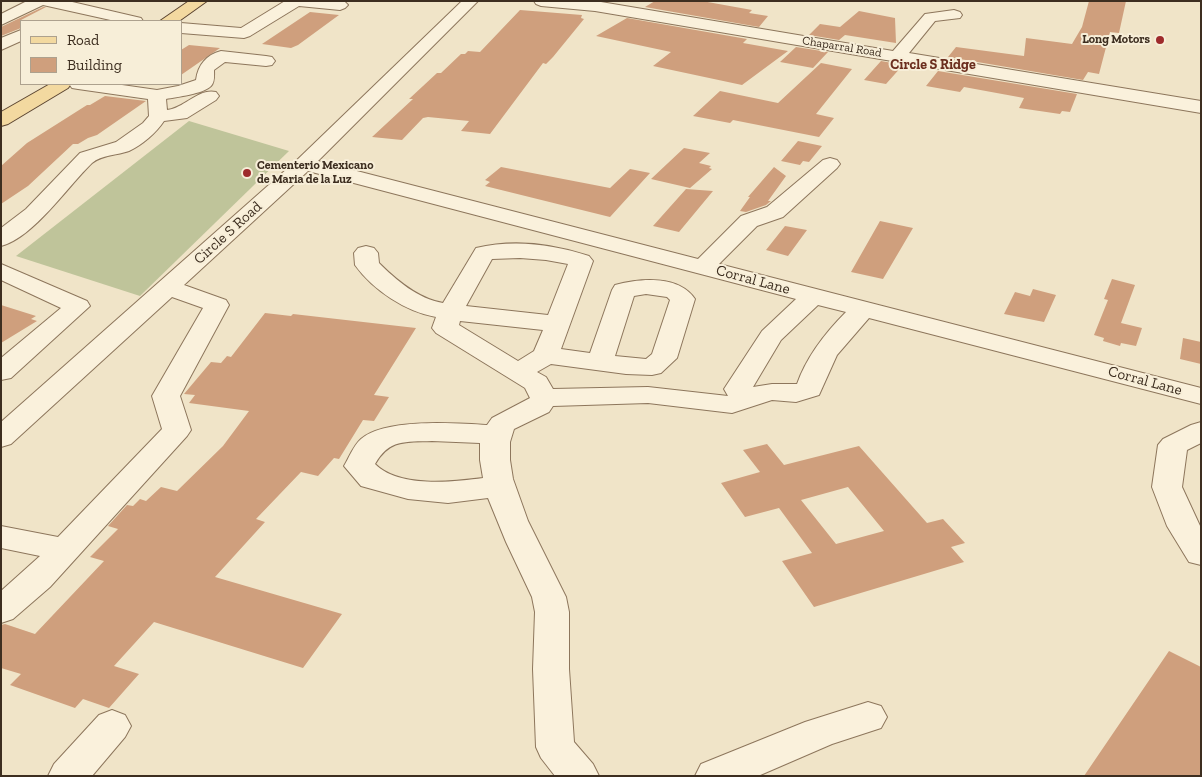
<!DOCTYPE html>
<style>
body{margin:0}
#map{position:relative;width:1202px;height:777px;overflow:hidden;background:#f0e4c8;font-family:"Zilla Slab",serif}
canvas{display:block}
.frame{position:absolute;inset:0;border:2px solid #3d2e20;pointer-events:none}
.legend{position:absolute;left:20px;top:20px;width:162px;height:65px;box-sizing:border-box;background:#f7eed8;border:1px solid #ada18e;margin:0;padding:6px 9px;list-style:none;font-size:15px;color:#3d2e20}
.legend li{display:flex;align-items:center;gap:10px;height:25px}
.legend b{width:25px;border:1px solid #ada18e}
</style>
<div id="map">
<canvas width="1202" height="777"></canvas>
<div class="frame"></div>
<ul class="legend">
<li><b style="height:6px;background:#f3d9a0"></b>Road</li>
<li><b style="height:14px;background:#cf9f7d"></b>Building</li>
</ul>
</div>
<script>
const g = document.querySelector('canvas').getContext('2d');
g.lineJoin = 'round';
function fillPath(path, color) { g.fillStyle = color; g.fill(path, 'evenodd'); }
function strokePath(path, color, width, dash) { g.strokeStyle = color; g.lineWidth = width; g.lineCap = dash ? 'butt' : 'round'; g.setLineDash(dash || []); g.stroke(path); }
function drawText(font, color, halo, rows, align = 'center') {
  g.font = font + ' "Zilla Slab",serif'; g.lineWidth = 4; g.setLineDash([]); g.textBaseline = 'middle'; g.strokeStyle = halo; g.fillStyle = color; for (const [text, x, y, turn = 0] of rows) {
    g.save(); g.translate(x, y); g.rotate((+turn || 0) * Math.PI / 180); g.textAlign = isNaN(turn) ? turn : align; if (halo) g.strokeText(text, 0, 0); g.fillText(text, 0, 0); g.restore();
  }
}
const cemetery = new Path2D(`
 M189,121L289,151L140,296L16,256Z`);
const building = new Path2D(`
 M655,1H702L752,10L749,13L768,16L759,27L645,7Z
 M1089,1H1126L1119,33L1110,32L1099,74L1088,72L1083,80L948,57L956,47L1024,56L1026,38L1072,44L1082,27Z
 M43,7H46L21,20V28L1,36V27Z
 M520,10L582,15L581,18L584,19L553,57L546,64L543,63L490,134L461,131L469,121L428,117L423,118L402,140L372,137L413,99H409L437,73H441L461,54H465L468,51L480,52Z
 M859,11L895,18L896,43L845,35L839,40L809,35L820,24L840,27Z
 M310,12L339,15L298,45L291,48L262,44Z
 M627,18L747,39L743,43L788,51L742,85L653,66L671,52L596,36Z
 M189,45L220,48L181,75V50Z
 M796,47L828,52L813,68L780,62Z
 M881,61L903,65L886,84L864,80Z
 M821,63L852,69L816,114L834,118L819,137L733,120L730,123L693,116L720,91L778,103Z
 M938,71L1077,94L1070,112L1062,111L1060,114L1019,108L1024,98L964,87L960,92L926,86Z
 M105,96L146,101L97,135L88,138L78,144H73L28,186L1,204V166L27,143L87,105H90Z
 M798,141L822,146L809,162L803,161L800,165L781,161Z
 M684,148L710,153L699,163L711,166L709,168L712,169L690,188L651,179Z
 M501,167L610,188L630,169L650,173L610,217L485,186L490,182L485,180Z
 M774,167L786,176L768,201H771L766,205L746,212L740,211L750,197H748Z
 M686,189L713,191L679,232L653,226Z
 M880,221L913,228L883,279L851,272Z
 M785,226L807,230L788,256L766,250Z
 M1112,279L1135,285L1121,323L1142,328L1136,346L1121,343L1120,346L1103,341L1104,338L1094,335L1108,300L1104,299Z
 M1033,289L1056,295L1044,322L1004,314L1015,292L1030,296Z
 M1,305L36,316L31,319L37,321L1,343Z
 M265,313L291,316L293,314L416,328L374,395L389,397L374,421L363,420L339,459L334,458L318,476L301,472L256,519L265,522L215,577L342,614L303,668L154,622L114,666L139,674L109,708L83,699L75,708L10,685L21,674L1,668V625L5,624L35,634L104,561L90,557L118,529L108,526L127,505L133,506L140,499L146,501L161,487L177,491L223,446L249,411L189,403L195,395L184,394L211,362L221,363L227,356L231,357Z
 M1183,338L1201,342V364L1180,359Z
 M767,444L784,465L859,446L927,523L943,519L965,543L951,547L964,562L814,607L782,561L812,553L779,508L745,517L721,483L760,472L743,450ZM848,487L884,531L836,544L801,500Z
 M1169,651L1201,667V776H1084Z`);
const minor = new Path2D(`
 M27,1H68L141,18L143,21H115L43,5L1,25V14Z
 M285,1H344L348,5L345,8L340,10L299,6L250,36L244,38L181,33V23L241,28Z
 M462,1H478L318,161L698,259L741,216L767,207L823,160L830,158L837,160L840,164L837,168L783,217L757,226L719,264L1201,388V404L869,318L837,355L819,395L796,402L772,400L732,413L648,403L553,406L549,412L514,429L510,442V460L513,479L528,521L566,597L569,612V669L574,742L593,764L599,776H555L541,758L536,747L533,669L535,612L532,597L506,542L488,498L448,503L408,499L361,486L344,466C349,458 353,446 361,439C385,418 456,423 487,425L492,418L530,398L525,388L436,333L432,328L436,317C406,312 373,290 355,265L354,253L358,248L366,246L374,248L378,253L379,263C396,280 418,299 443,303L476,248C513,239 553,244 589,256L593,261L561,349L590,353L612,290L615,285C641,278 679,275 695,299L677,358L661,373L652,375L626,374L551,364L537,372L546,377L553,389L648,387L728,396L724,389L762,331L796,299L308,171L184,285L226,300L229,305L180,396L191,430L187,436L50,587L13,619L1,623V591L40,556L1,548V526L58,537L162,429L152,396L203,308L172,297L11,444L1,447V422L297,160ZM520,258L546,260L568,264L548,315L466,306L492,259ZM646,294L667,297L670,300L652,354L646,359L615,356L634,296ZM818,305L846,312C825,333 807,356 797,384H772L753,387L781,340ZM460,321L543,330L534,351L518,361L459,325ZM432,441L480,443V460L483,478C452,482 399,488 375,464C389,439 405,442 432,441Z
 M534,1H595L893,51L925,14L954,10L960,12L962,15L960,18L935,21L909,53L1201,101V113L595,11L541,6L536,4Z
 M21,30V41L1,50V38Z
 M221,51L266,56L272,57L275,61L272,65L266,66L225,62L214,70C214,75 215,82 211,86C203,94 177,97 166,99L167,110C185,108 198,88 216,92L219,96L216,100L187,118L164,121C156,133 142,145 129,151C118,155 101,155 92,163C68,186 33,238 1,246V228L26,209L80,153L116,142L143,123L149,116L148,99L78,89L72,88L69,84H115L157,90L178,86L196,80C198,65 206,55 221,51Z
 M1,264L87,301L90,306L11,378L1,380V358L61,308L1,280Z
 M1201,422V443L1187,450L1182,487L1201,528V565L1189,562L1167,526L1152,487L1158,445L1163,439L1191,425Z
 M868,702L881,706L887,717L881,728L832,744L758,776H695L701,764L805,722Z
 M112,710L125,715L131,726L125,737L92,776H48L54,764L99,715Z`);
const major = new Path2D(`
 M189,1H207L179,21H160Z
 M50,84H71L68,88L8,124L1,126V112Z`);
const markers = [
 [1160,40,5,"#9e2a2b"],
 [247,173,5,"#9e2a2b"]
];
const farPoinames = [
 ["Long Motors",1150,40],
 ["Cementerio Mexicano",257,166,"left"],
 ["de Maria de la Luz",257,180,"left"]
];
const farStreetnames = [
 ["Chaparral Road",842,47,9]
];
const farNeighbourhoodnames = [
 ["Circle S Ridge",933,65]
];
const streetNames = [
 ["Circle S Road",228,233,-42],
 ["Corral Lane",753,280,15],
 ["Corral Lane",1145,381,15]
];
fillPath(cemetery, '#bfc49a');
fillPath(building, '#cf9f7d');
strokePath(minor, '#8d765c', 2);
strokePath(major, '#5b4430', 2);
fillPath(minor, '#faf1dc');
fillPath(major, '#f3d9a0');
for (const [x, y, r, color] of markers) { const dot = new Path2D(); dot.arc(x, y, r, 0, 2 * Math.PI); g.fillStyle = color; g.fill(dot); strokePath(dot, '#f7eed8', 2); }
drawText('bold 12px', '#3d2e20', '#f7eed8', farPoinames, 'right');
drawText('12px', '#3d2e20', '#f7eed8', farStreetnames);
drawText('bold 14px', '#6b2e1e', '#f7eed8', farNeighbourhoodnames);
drawText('15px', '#3d2e20', '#f7eed8', streetNames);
</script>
